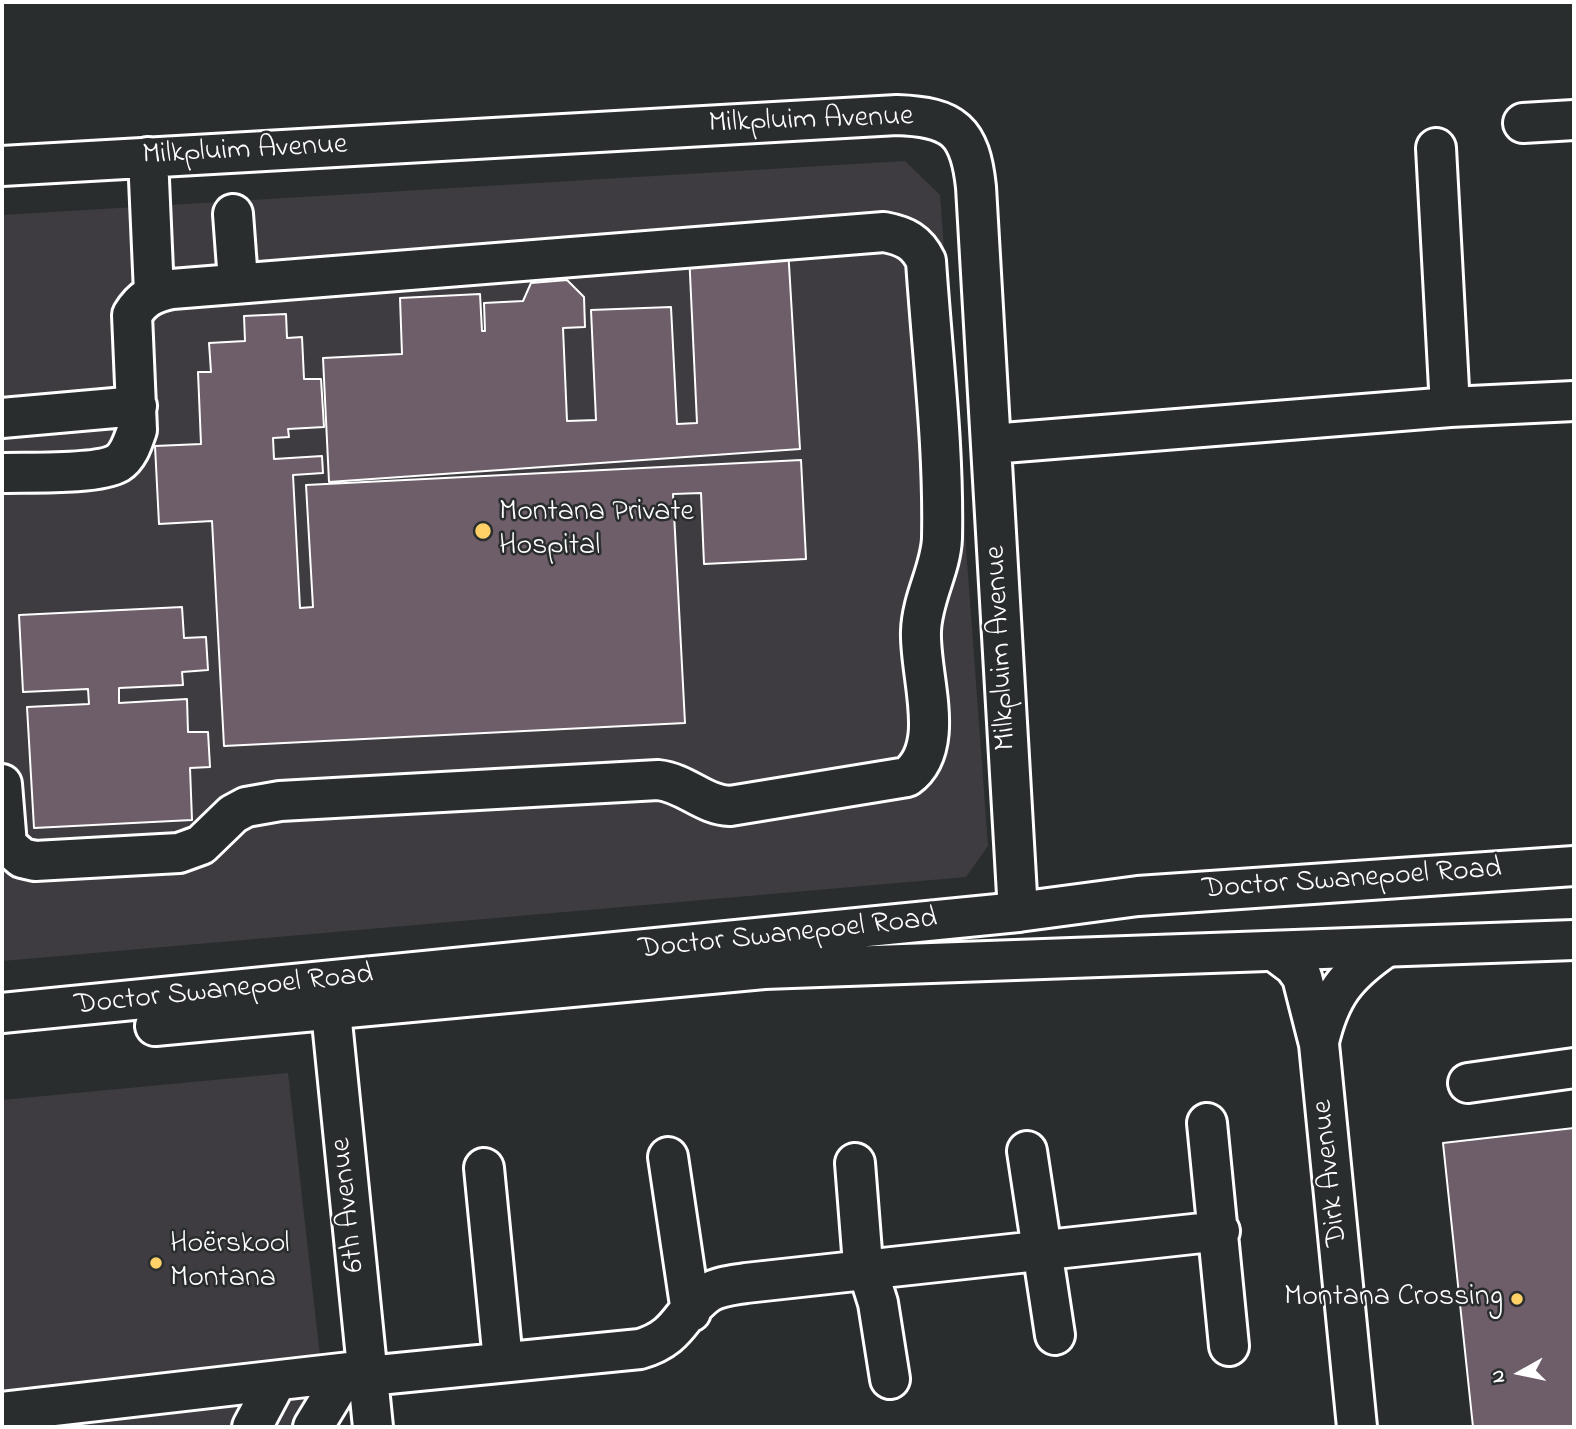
<!DOCTYPE html>
<meta charset="utf-8">
<style>
body{margin:0}
#map{position:relative;width:1576px;height:1429px;overflow:hidden;background:#2a2d2e;font-family:"Indie Flower",sans-serif}
canvas{display:block}
.frame{position:absolute;inset:0;border:4px solid #fff;pointer-events:none}
.north{position:absolute;left:1485px;top:1338px;width:70px;height:70px;-webkit-text-stroke:5px #2a2d2e;paint-order:stroke;rotate:261deg;font-size:19px;font-weight:700;line-height:28px;text-align:center;color:#fff}
.north::after{content:'';display:block;margin:auto;width:24px;height:32px;background:#fff;clip-path:polygon(50% 0,100% 100%,50% 72%,0 100%)}
</style>
<div id="map">
<canvas width="1576" height="1429"></canvas>
<div class="frame"></div>
<div class="north">N</div>
</div>
<script>
const g = document.querySelector('canvas').getContext('2d');
g.lineJoin = 'round';
function fillPath(path, color) { g.fillStyle = color; g.fill(path, 'evenodd'); }
function strokePath(path, color, width, dash) { g.strokeStyle = color; g.lineWidth = width; g.lineCap = dash ? 'butt' : 'round'; g.setLineDash(dash || []); g.stroke(path); }
function drawText(font, color, halo, rows, align = 'center') {
  g.font = font + ' "Indie Flower",sans-serif'; g.lineWidth = 5; g.setLineDash([]); g.textBaseline = 'middle'; g.strokeStyle = halo; g.fillStyle = color; for (const [text, x, y, turn = 0] of rows) {
    g.save(); g.translate(x, y); g.rotate((+turn || 0) * Math.PI / 180); g.textAlign = isNaN(turn) ? turn : align; if (halo) g.strokeText(text, 0, 0); g.fillText(text, 0, 0); g.restore();
  }
}
const built = new Path2D(`
 M905,161L940,195L988,846L966,877L2,961V215Z
 M288,1073L328,1427H2V1100Z`);
const building = new Path2D(`
 M788,248L800,449L329,482L323,358L402,354L400,298L480,294L482,331H485L484,303L523,301L531,283L567,280L584,297L585,327L563,328L567,421L596,420L591,310L671,307L677,424L697,423L689,253Z
 M286,314L287,338L302,337L304,379H321L324,427L288,429L289,437L273,438L274,459L322,456L323,473L293,475L300,608L313,607L306,485L801,460L806,559L704,564L701,493L673,494L685,723L224,746L212,521L159,524L155,446L201,444L198,372H211L209,343L245,341L244,316Z
 M182,607L184,638L206,637L208,670L182,672L183,685L119,688V703L187,699L188,732H208L210,767L190,768L192,820L34,828L27,707L89,704L88,689L23,692L19,615Z
 M1574,1128V1427H1473L1443,1143Z`);
const minor = new Path2D(`
 M1523,123L1574,120
 M1436,148L1450,407
 M148,157L154,293
 M2,166L897,115C954,117 970,131 976,187L1018,912
 M233,214L238,281
 M2,418L137,406
 M991,444L1450,407L1574,401
 M2,473C27,472 98,475 118,463C129,456 133,441 137,430L132,315C142,298 153,293 172,289L884,232C905,236 917,242 926,261C932,352 944,446 942,538C941,569 922,598 921,631C919,675 948,747 907,777L730,806C703,805 686,783 658,780L280,801L246,807L233,814L201,845L179,853L35,861L22,858L7,845L2,784
 M1274,951L1294,966L1302,977L1319,1044L1357,1427
 M328,982L373,1427
 M1319,1042C1330,995 1346,975 1385,948
 M1468,1083L1574,1068
 M1207,1123L1229,1346
 M1027,1151L1055,1335
 M668,1157L691,1312
 M855,1163L862,1252L878,1303L890,1379
 M484,1168L503,1361
 M368,1376L640,1349C681,1337 679,1313 708,1293C719,1286 734,1285 746,1283L1220,1231
 M2,1412L367,1370
 M252,1427L276,1382
 M313,1427L346,1373`);
const major = new Path2D(`
 M2,1013L1018,912L1138,896L1574,866
 M155,1026L764,969L1574,940`);
const markers = [
 [483,531,9,"#ffd166"],
 [156,1263,7,"#ffd166"],
 [1517,1299,7,"#ffd166"]
];
const streetNames = [
 ["Milkpluim Avenue",811,122,-2],
 ["Milkpluim Avenue",245,152,-3],
 ["Milkpluim Avenue",1003,648,-93],
 ["Doctor Swanepoel Road",1352,881,-4],
 ["Doctor Swanepoel Road",788,936,-6],
 ["Doctor Swanepoel Road",224,992,-6],
 ["Dirk Avenue",1332,1173,-96],
 ["6th Avenue",350,1205,-96]
];
const poiNames = [
 ["Montana Private",499,514],
 ["Hospital",499,548],
 ["Hoërskool",170,1246],
 ["Montana",170,1280],
 ["Montana Crossing",1503,1299,"right"]
];
fillPath(built, '#3e3c40');
fillPath(building, '#6d5e6a');
strokePath(building, '#fff', 2);
strokePath(minor, '#fff', 44);
strokePath(major, '#fff', 44);
strokePath(minor, '#2a2d2e', 38);
strokePath(major, '#2a2d2e', 38);
for (const [x, y, r, color] of markers) { const dot = new Path2D(); dot.arc(x, y, r, 0, 2 * Math.PI); g.fillStyle = color; g.fill(dot); strokePath(dot, '#2a2d2e', 2.5); }
drawText('30px', '#fff', '#2a2d2e', streetNames);
drawText('30px', '#fff', '#2a2d2e', poiNames, 'left');
</script>
